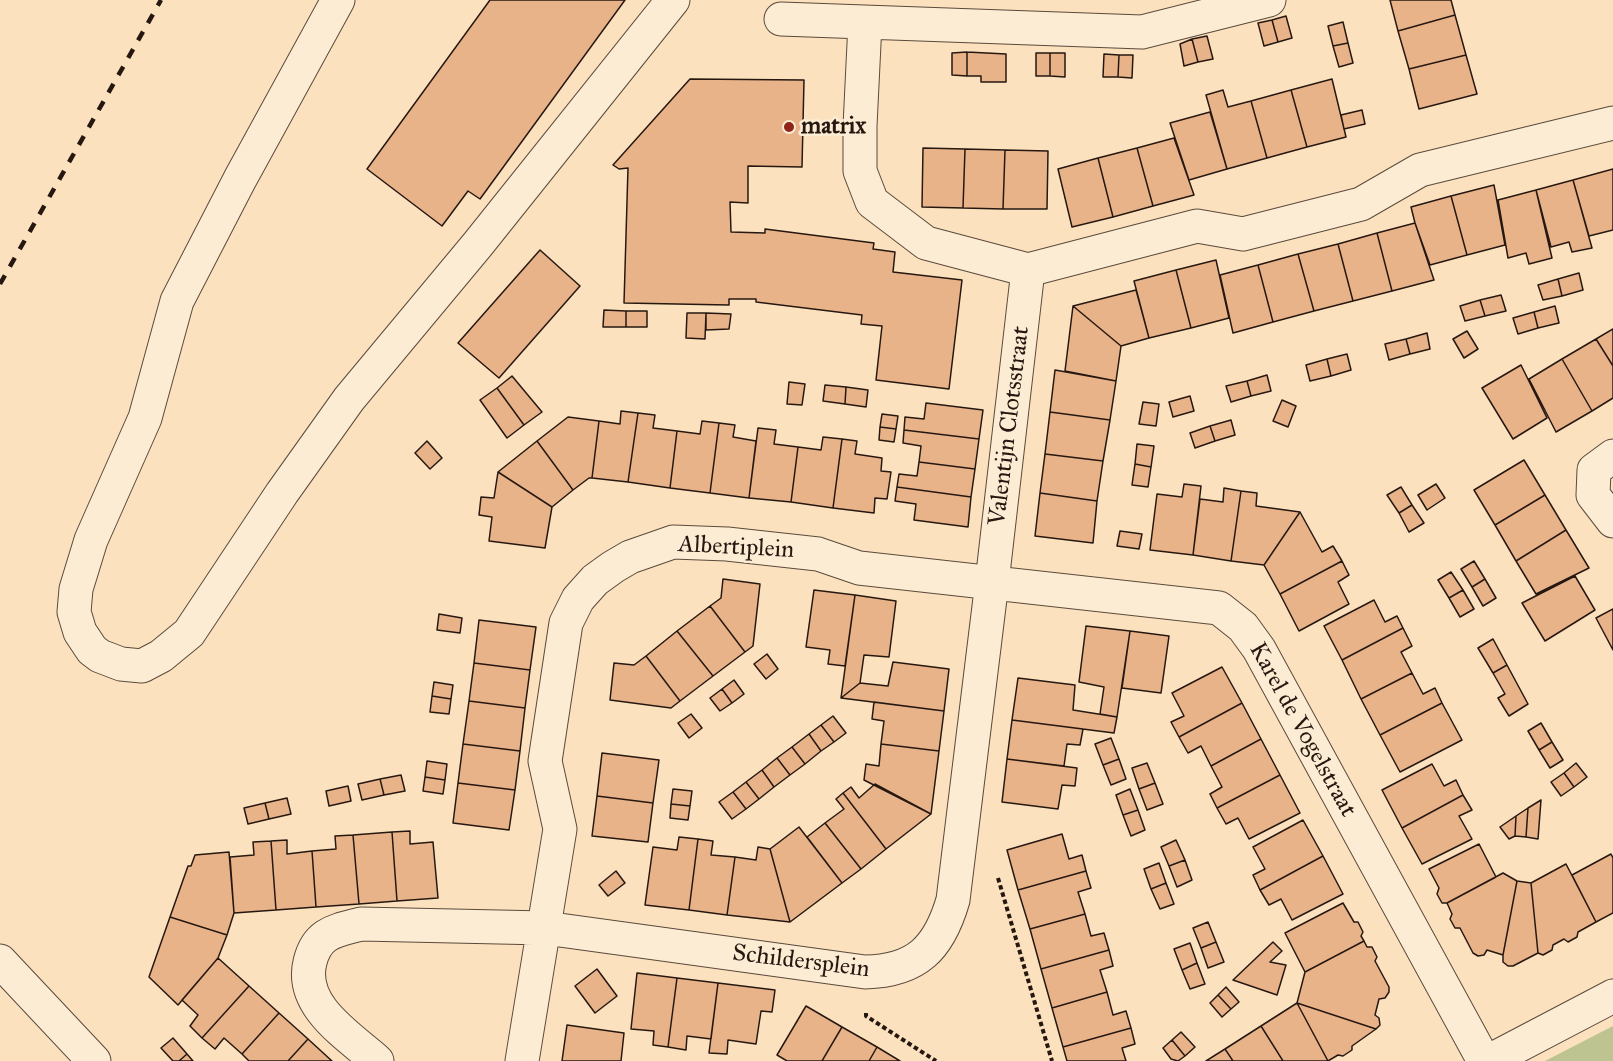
<!DOCTYPE html>
<style>
body{margin:0}
canvas{display:block;background:#fbe1bd}
</style>
<canvas width="1613" height="1061"></canvas>
<script>
const g = document.querySelector('canvas').getContext('2d');
g.lineJoin = 'round';
function fillPath(path, color) { g.fillStyle = color; g.fill(path, 'evenodd'); }
function strokePath(path, color, width, dash) { g.strokeStyle = color; g.lineWidth = width; g.lineCap = dash ? 'butt' : 'round'; g.setLineDash(dash || []); g.stroke(path); }
function drawText(font, color, halo, rows, align = 'center') {
  g.font = font + ' "IM FELL Great Primer",serif'; g.lineWidth = 5; g.setLineDash([]); g.textBaseline = 'middle'; g.strokeStyle = halo; g.fillStyle = color; for (const [text, x, y, turn = 0] of rows) {
    g.save(); g.translate(x, y); g.rotate((+turn || 0) * Math.PI / 180); g.textAlign = isNaN(turn) ? turn : align; if (halo) g.strokeText(text, 0, 0); g.fillText(text, 0, 0); g.restore();
  }
}
const green = new Path2D(`
 M1613,1026V1061H1545Z`);
const building = new Path2D(`
 M490,0H625L480,199L468,191L442,226L367,169Z
 M1390,0H1451L1455,15L1398,31Z
 M1455,15L1466,55L1409,69L1398,31Z
 M1286,16L1292,38L1278,42L1272,20Z
 M1272,20L1278,42L1264,46L1258,23Z
 M1343,22L1348,43L1333,46L1328,26Z
 M1207,36L1213,59L1198,62L1192,39Z
 M1192,39L1198,62L1184,66L1180,44Z
 M1348,43L1353,63L1339,67L1333,46Z
 M967,52V76L952,75V53Z
 M967,52L1006,54V82H981V76H967Z
 M1036,53H1050V76H1036Z
 M1050,53H1065V77L1050,76Z
 M1104,54L1119,55L1118,77H1103Z
 M1119,55H1133L1132,78L1118,77Z
 M1466,55L1477,94L1419,109L1409,69Z
 M690,79L804,80L802,167L748,166V203L730,202L731,232L765,233V229L874,243L873,249L895,252L893,272L962,280L949,389L876,380L882,326L861,324L862,315L756,302V299H729V305L624,303L628,168L619,169L613,165Z
 M1332,79L1346,137L1307,147L1291,90Z
 M1223,90L1228,107L1251,101L1267,158L1227,169L1206,95Z
 M1291,90L1307,147L1267,158L1251,101Z
 M1362,110L1365,124L1344,129L1341,115Z
 M1210,112L1227,169L1189,180L1170,123Z
 M1174,138L1194,195L1153,206L1137,148Z
 M923,148L965,149L963,208L922,207Z
 M1137,148L1153,206L1113,217L1098,158Z
 M965,149L1005,150L1003,209L963,208Z
 M1005,150L1048,151L1047,209H1003Z
 M1098,158L1113,217L1072,227L1058,169Z
 M1613,169V230L1589,236L1573,180Z
 M1573,180L1592,248L1572,252L1569,242L1551,247L1536,190Z
 M1494,185L1505,245L1467,255L1451,196Z
 M1536,190L1552,258L1529,264L1526,253L1508,258L1498,200Z
 M1451,196L1467,255L1430,265L1415,223L1411,207Z
 M1415,223L1434,280L1392,291L1377,233Z
 M1377,233L1392,291L1353,301L1338,244Z
 M1338,244L1353,301L1314,311L1298,254Z
 M540,250L580,286L499,378L458,343Z
 M1298,254L1314,311L1273,322L1258,265Z
 M1216,260L1229,318L1191,328L1176,270Z
 M1258,265L1273,322L1233,333L1220,275Z
 M1176,270L1191,328L1149,338L1134,281Z
 M1579,273L1583,290L1562,296L1558,279Z
 M1558,279L1562,296L1543,300L1538,285Z
 M1136,290L1149,338L1121,346L1073,306Z
 M1501,295L1506,311L1485,316L1480,300Z
 M1480,300L1485,316L1465,321L1460,306Z
 M1073,306L1121,346L1116,381L1065,371Z
 M1555,306L1559,323L1538,328L1534,312Z
 M604,310L626,311V327H603Z
 M626,311H647V327H626Z
 M1534,312L1538,328L1518,334L1513,318Z
 M687,313H706L705,339L686,338Z
 M706,313L731,314L729,329L706,330Z
 M1613,329V366L1596,339Z
 M1467,331L1478,349L1464,358L1453,339Z
 M1427,333L1430,349L1410,354L1406,339Z
 M1406,339L1410,354L1389,360L1385,344Z
 M1596,339L1613,366V398L1592,411L1562,359Z
 M1347,354L1351,370L1331,376L1327,359Z
 M1327,359L1331,376L1310,381L1306,365Z
 M1562,359L1592,411L1556,432L1529,379Z
 M1521,365L1547,418L1513,439L1482,388Z
 M1055,370L1116,381L1110,420L1050,412Z
 M1267,375L1271,391L1251,396L1247,381Z
 M512,376L542,412L524,425L497,388Z
 M1247,381L1251,396L1231,402L1226,386Z
 M789,382L805,384L802,405L787,404Z
 M825,385L846,387L845,404L823,401Z
 M846,387L868,390L866,407L845,404Z
 M497,388L524,425L507,438L480,400Z
 M1190,396L1194,411L1173,417L1169,402Z
 M1282,400L1296,406L1288,427L1273,421Z
 M1143,402L1159,404L1156,426L1139,424Z
 M926,403L983,410L979,439L904,430L905,417L924,419Z
 M621,411L638,413L628,482L592,478L599,421L620,424Z
 M1050,412L1110,420L1103,461L1045,454Z
 M638,413L655,415L653,428L677,431L670,488L628,482Z
 M882,414L898,416L896,429L880,427Z
 M568,417L599,421L592,478H589L573,490L537,441Z
 M1231,420L1235,435L1215,441L1210,426Z
 M702,421L719,423L710,493L670,488L677,431L700,434Z
 M719,423L735,425L733,437L756,441L749,498L710,493Z
 M1210,426L1215,441L1195,448L1190,433Z
 M880,427L896,429L894,442L879,440Z
 M758,428L776,430L774,444L798,447L791,502L749,498Z
 M904,430L979,439L975,469L919,462L921,446L903,443Z
 M823,437L842,439L833,508L791,502L798,447L821,450Z
 M842,439L857,441L855,454L882,458L881,471L891,472L887,499L875,498L874,513L833,508Z
 M427,441L442,458L430,469L415,453Z
 M537,441L573,490L552,507L498,472Z
 M1137,444L1154,446L1151,467L1135,464Z
 M1045,454L1103,461L1097,501L1040,493Z
 M1524,460L1545,495L1495,525L1474,490Z
 M919,462L975,469L971,497L897,487L899,474L917,476Z
 M1135,464L1151,467L1148,487L1132,485Z
 M498,472L552,507L545,548L489,541L492,517L479,515L481,497L494,498Z
 M1184,484L1201,486L1193,555L1150,550L1157,494L1182,497Z
 M1436,484L1445,498L1427,510L1418,495Z
 M897,487L971,497L968,527L914,520L916,504L895,501Z
 M1401,487L1412,505L1399,513L1387,495Z
 M1224,488L1241,491L1231,561L1193,555L1200,499L1223,502Z
 M1241,491L1257,493L1256,506L1300,512L1264,565L1231,561Z
 M1040,493L1097,501L1093,543L1035,536Z
 M1545,495L1566,530L1516,561L1495,525Z
 M1412,505L1424,523L1409,532L1399,513Z
 M1300,512L1322,552L1333,546L1342,561L1280,594L1264,565Z
 M1566,530L1589,568L1536,594L1516,561Z
 M1120,531L1142,534L1139,549L1117,546Z
 M1342,561L1349,575L1338,582L1349,604L1299,631L1280,594Z
 M1474,561L1485,579L1472,587L1461,569Z
 M1451,572L1463,590L1449,598L1438,580Z
 M1575,576L1595,610L1545,641L1522,603Z
 M723,579L760,584L753,646L745,652L710,606L721,598Z
 M1485,579L1496,598L1483,606L1472,587Z
 M814,590L855,595L845,666L828,664L830,650L806,647Z
 M1463,590L1474,609L1460,617L1449,598Z
 M855,595L896,601L889,657L864,655L860,683L841,698Z
 M1374,600L1385,622L1397,616L1403,628L1342,660L1324,626Z
 M710,606L745,652L713,676L677,631Z
 M1613,609V650L1596,618Z
 M439,614L462,618L460,633L437,630Z
 M479,620L536,627L530,670L474,663Z
 M1086,626L1130,631L1117,717L1100,714L1104,687L1079,682Z
 M1403,628L1412,646L1401,652L1412,673L1361,699L1342,660Z
 M677,631L713,676L680,701L646,656Z
 M1130,631L1169,636L1161,693L1122,688Z
 M1493,639L1507,665L1493,673L1478,648Z
 M767,654L778,669L766,679L754,664Z
 M646,656L680,701L671,708L610,700L614,663L634,665Z
 M893,662L949,669L944,711L841,698L860,683L888,686Z
 M474,663L530,670L525,708L469,701Z
 M1507,665L1528,704L1509,716L1498,698L1505,694L1493,673Z
 M1222,667L1242,703L1179,737L1171,722L1184,716L1172,693Z
 M1412,673L1423,694L1435,688L1442,703L1380,735L1361,699Z
 M1018,678L1075,685L1073,710L1117,717L1114,733L1012,720Z
 M734,680L744,694L732,703L722,689Z
 M434,682L453,685L451,699L432,696Z
 M722,689L732,703L720,711L710,698Z
 M432,696L451,699L449,714L430,712Z
 M469,701L525,708L520,751L463,744Z
 M874,702L944,711L939,751L881,744L884,721L872,719Z
 M1242,703L1261,739L1211,766L1201,746L1188,753L1179,737Z
 M1442,703L1462,740L1400,772L1380,735Z
 M691,714L702,728L689,738L678,723Z
 M833,716L846,733L834,742L821,725Z
 M1012,720L1083,729L1080,745L1067,744L1064,766L1007,759Z
 M1541,723L1552,742L1539,750L1528,731Z
 M821,725L834,742L821,751L809,734Z
 M809,734L821,751L805,764L792,747Z
 M1111,738L1119,759L1103,765L1095,744Z
 M1261,739L1280,775L1217,808L1210,794L1222,787L1211,766Z
 M1552,742L1563,760L1550,768L1539,750Z
 M463,744L520,751L515,790L458,783Z
 M881,744L939,751L931,814L864,780L866,764L879,766Z
 M792,747L805,764L790,775L777,758Z
 M602,753L659,760L653,803L597,796Z
 M777,758L790,775L774,787L762,770Z
 M1007,759L1077,768L1075,786L1062,785L1058,809L1002,802Z
 M1119,759L1126,779L1111,785L1103,765Z
 M427,761L447,764L445,780L425,777Z
 M1147,763L1155,783L1139,789L1132,768Z
 M1576,763L1587,777L1574,787L1564,773Z
 M1432,764L1444,786L1456,780L1463,795L1402,828L1382,790Z
 M762,770L774,787L759,799L746,782Z
 M1564,773L1574,787L1561,796L1551,782Z
 M401,775L405,791L384,795L380,779Z
 M1280,775L1300,813L1249,839L1238,818L1226,824L1217,808Z
 M425,777L445,780L443,794L423,791Z
 M380,779L384,795L362,800L358,784Z
 M746,782L759,799L746,809L733,792Z
 M458,783L515,790L509,830L453,823Z
 M1155,783L1163,804L1147,810L1139,789Z
 M875,784L931,814L886,849L843,793L851,787L859,798Z
 M348,786L351,801L329,806L326,791Z
 M673,789L692,791L690,806L671,804Z
 M1130,789L1138,810L1123,815L1116,795Z
 M733,792L746,809L732,819L719,802Z
 M843,793L886,849L861,869L825,823L844,809L836,799Z
 M1463,795L1472,810L1459,816L1472,839L1422,864L1402,828Z
 M597,796L653,803L648,842L592,836Z
 M287,798L291,814L269,819L265,803Z
 M1541,800L1538,839L1526,837L1528,808Z
 M265,803L269,819L248,824L244,808Z
 M671,804L690,806L688,820L670,818Z
 M1528,808L1526,837L1515,836L1516,816Z
 M1138,810L1145,830L1131,836L1123,815Z
 M1516,816L1515,836L1509,839L1500,827Z
 M1303,820L1323,856L1260,890L1253,875L1265,869L1253,847Z
 M825,823L861,869L842,883L807,837Z
 M799,827L842,883L790,922L770,849Z
 M410,831V844L433,842L438,898L397,901L392,832Z
 M392,832L397,901L359,904L353,835Z
 M1062,834L1069,859L1082,855L1086,871L1018,890L1007,850Z
 M353,835L359,904L316,907L312,851L336,849L335,836Z
 M679,837L698,839L689,910L645,905L653,847L677,850Z
 M698,839L713,841L711,855L735,857L727,915L689,910Z
 M287,840V854L312,851L316,907L276,910L271,841Z
 M1176,840L1185,860L1169,866L1161,847Z
 M271,841L276,910L234,913L230,857L254,855L253,842Z
 M1479,844L1496,877L1447,903H1442L1437,894L1439,888L1429,869Z
 M758,847L770,849L790,922L727,915L735,857L756,860Z
 M229,852L234,913L227,935L170,917L188,866H191L195,855Z
 M1611,854L1613,858V913L1596,922L1572,875Z
 M1323,856L1343,894L1292,920L1281,899L1269,905L1260,890Z
 M1185,860L1192,880L1177,887L1169,866Z
 M1159,863L1166,883L1151,889L1144,869Z
 M1566,864L1596,922L1578,932L1577,937L1568,942L1564,939L1553,945L1552,950L1543,955L1538,953L1531,883Z
 M616,871L625,883L608,896L599,885Z
 M1086,871L1091,888L1078,892L1085,914L1030,929L1018,890Z
 M1503,873L1517,881L1503,955L1487,950L1484,955L1478,956L1473,953L1460,928H1455L1450,919L1452,914L1447,903Z
 M1517,881L1531,883L1538,953L1513,966H1508L1503,962V955Z
 M1166,883L1174,904L1160,909L1151,889Z
 M1343,903L1354,922H1358L1363,932L1361,936L1364,941L1305,972L1285,933Z
 M1085,914L1091,936L1104,933L1109,950L1041,969L1030,929Z
 M170,917L227,935L218,958L178,1005L149,977Z
 M1208,922L1216,942L1201,948L1193,928Z
 M1364,941L1367,947H1372L1377,957L1375,961L1389,987V992L1385,998L1379,999L1375,1015L1379,1018L1380,1025L1376,1029L1297,1003L1305,972Z
 M1216,942L1224,962L1208,968L1201,948Z
 M1273,942L1282,951L1270,962L1286,965L1277,995L1233,980Z
 M1190,943L1197,963L1182,970L1174,949Z
 M1109,950L1113,966L1100,970L1107,992L1052,1008L1041,969Z
 M218,958L249,986L202,1038L190,1026L198,1015L182,1000Z
 M1197,963L1205,984L1190,989L1182,970Z
 M597,969L617,996L595,1013L575,986Z
 M637,973L677,978L668,1047L653,1045L654,1031L631,1029Z
 M677,978L718,983L711,1039L687,1036L686,1050L668,1047Z
 M718,983L775,990L772,1012L761,1011L756,1044L728,1040L727,1054L709,1053Z
 M249,986L279,1013L242,1054L224,1038L215,1049L202,1038Z
 M1226,987L1239,1002L1231,1009L1218,995Z
 M1107,992L1113,1015L1126,1011L1131,1028L1063,1047L1052,1008Z
 M1218,995L1231,1009L1222,1017L1210,1003Z
 M1297,1003L1376,1029L1352,1046V1050L1343,1056L1338,1055L1328,1061Z
 M1297,1003L1328,1061H1283L1261,1026Z
 M806,1006L842,1027L822,1061H787L777,1055Z
 M279,1013L308,1039L288,1061H249L242,1054Z
 M567,1025L624,1033L621,1061H562Z
 M1261,1026L1283,1061H1233L1225,1049Z
 M842,1027L877,1047L869,1061H822Z
 M1131,1028L1135,1044L1122,1048L1126,1061H1067L1063,1047Z
 M1181,1032L1195,1047L1185,1056L1172,1040Z
 M173,1038L187,1054L179,1061H173L161,1048Z
 M308,1039L332,1061H288Z
 M1172,1040L1185,1056L1178,1061L1171,1059L1163,1048Z
 M877,1047L900,1061H869Z
 M1225,1049L1233,1061H1206Z
 M187,1054L193,1061H179Z`);
const path = new Path2D(`
 M998,878L1052,1061
 M866,1013V1016L936,1061`);
const minor = new Path2D(`
 M338,0L240,179L177,301L145,418L91,540L76,589L74,612L80,632L92,650L100,656L121,664L142,666L161,656L189,633L282,493L349,399L478,244L673,0
 M781,19L1142,32L1269,0
 M865,23L860,126V171L872,202L926,243L1028,270L1197,226L1243,234L1361,204L1420,170L1613,123
 M1613,456L1594,470L1593,495L1613,521
 M0,961L94,1061
 M377,1061C349,1036 299,1006 310,962C317,933 334,931 361,924L545,928L865,972C917,971 939,948 953,900L992,582L1028,270
 M522,1061L560,829L545,761L566,623L578,599L595,580L613,567L630,557L673,542L727,544L818,554L859,568L1219,608L1243,627L1259,649L1484,1061
 M1489,1061L1613,996`);
const rail = new Path2D(`
 M0,284L161,0`);
const markers = [
 [789,127,6,"#8f2418"]
];
const poiNames = [
 ["matrix",801,127]
];
const streetNames = [
 ["Valentijn Clotsstraat",1010,426,-83],
 ["Albertiplein",736,548,3],
 ["Karel de Vogelstraat",1302,730,61],
 ["Schildersplein",801,962,7]
];
fillPath(green, '#bec392');
fillPath(building, '#e9b38a');
strokePath(building, '#261811', 1.5);
strokePath(minor, '#5b4a3c', 35);
strokePath(path, '#261811', 4, [4.5, 3]);
strokePath(minor, '#fcecd4', 33);
strokePath(rail, '#261811', 4.5, [10, 10]);
for (const [x, y, r, color] of markers) { const dot = new Path2D(); dot.arc(x, y, r, 0, 2 * Math.PI); g.fillStyle = color; g.fill(dot); strokePath(dot, '#fcecd4', 2); }
drawText('bold 24px', '#261811', '#fcecd4', poiNames, 'left');
drawText('24px', '#261811', '#fcecd4', streetNames);
</script>
